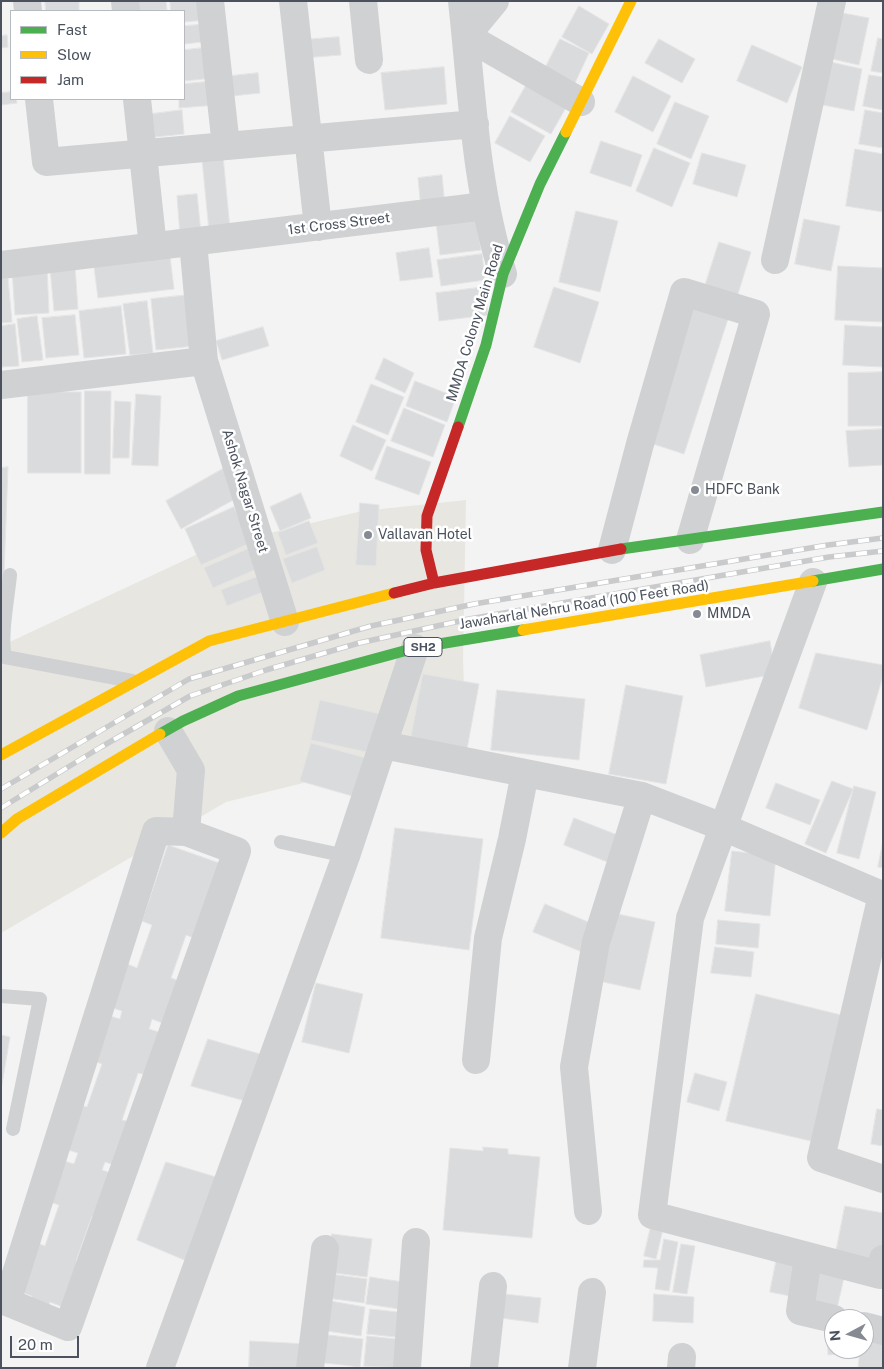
<!DOCTYPE html>
<style>
body{margin:0}
#map{position:relative;width:884px;height:1369px;overflow:hidden;background:#f3f3f3;font-family:"Public Sans",sans-serif}
canvas{display:block}
.frame{position:absolute;inset:0;border:2px solid #4b525e;pointer-events:none}
.legend{position:absolute;left:10px;top:10px;width:175px;height:90px;box-sizing:border-box;background:#fff;border:1px solid #b7babf;margin:0;padding:6px 9px;list-style:none;font-size:15px;color:#4b525e}
.legend li{display:flex;align-items:center;gap:10px;height:25px}
.legend b{width:25px;border:1px solid #b7babf}
.north{position:absolute;left:824px;top:1309px;width:50px;height:50px;box-sizing:border-box;background:#fff;border:1px solid #b7babf;border-radius:50%;rotate:264deg;font-size:14px;font-weight:700;line-height:20px;text-align:center;color:#4b525e}
.north::after{content:'';display:block;margin:auto;width:18px;height:22px;background:#868a92;clip-path:polygon(50% 0,100% 100%,50% 72%,0 100%)}
.scale{position:absolute;left:10px;top:1336px;width:69px;height:22px;box-sizing:border-box;border:2px solid #4b525e;border-top:0;padding-left:6px;font-size:15px;line-height:18px;white-space:nowrap;color:#4b525e;-webkit-text-stroke:4px #fff;paint-order:stroke}
</style>
<div id="map">
<canvas width="884" height="1369"></canvas>
<div class="frame"></div>
<ul class="legend">
<li><b style="height:6px;background:#4caf50"></b>Fast</li>
<li><b style="height:6px;background:#ffc107"></b>Slow</li>
<li><b style="height:6px;background:#c62828"></b>Jam</li>
</ul>
<div class="north">N</div>
<div class="scale">20 m</div>
</div>
<script>
const g = document.querySelector('canvas').getContext('2d');
g.lineJoin = 'round';
function fillPath(path, color) { g.fillStyle = color; g.fill(path, 'evenodd'); }
function strokePath(path, color, width, dash) { g.strokeStyle = color; g.lineWidth = width; g.lineCap = dash ? 'butt' : 'round'; g.setLineDash(dash || []); g.stroke(path); }
function drawText(font, color, halo, rows, align = 'center') {
  g.font = font + ' "Public Sans",sans-serif'; g.lineWidth = 5; g.setLineDash([]); g.textBaseline = 'middle'; g.strokeStyle = halo; g.fillStyle = color; for (const [text, x, y, turn = 0] of rows) {
    g.save(); g.translate(x, y); g.rotate((+turn || 0) * Math.PI / 180); g.textAlign = isNaN(turn) ? turn : align; if (halo) g.strokeText(text, 0, 0); g.fillText(text, 0, 0); g.restore();
  }
}
const commercial = new Path2D(`
 M466,500L463,659L466,743L226,802L1,933V646L215,546L362,511Z`);
const building = new Path2D(`
 M45,1H79V11H46Z
 M129,1H166L167,10L130,11Z
 M170,1H204L206,20L184,22V11H171Z
 M579,6L609,24L592,54L562,37Z
 M837,12L869,18L859,65L828,58Z
 M210,24L212,41L184,44V26Z
 M7,35L8,47L1,48V36Z
 M339,37L341,55L303,58L302,40Z
 M878,38L883,39V73L871,71Z
 M560,39L589,53L574,85L544,70Z
 M659,39L695,59L682,83L645,63Z
 M752,45L802,67L787,103L737,81Z
 M212,47L214,78L184,81V50Z
 M826,61L862,69L854,111L818,104Z
 M444,67L447,104L385,110L381,73Z
 M258,73L260,93L223,97L221,77Z
 M869,75L883,77V110L863,106Z
 M633,76L671,96L653,132L615,112Z
 M215,81L217,105L179,108V99H184V84Z
 M528,82L568,104L551,134L511,112Z
 M11,92V99H16L17,103L1,105V93Z
 M675,102L709,116L691,159L657,144Z
 M182,110L184,134L155,137L152,114Z
 M865,110L883,113V148L859,144Z
 M510,116L545,136L530,162L495,143Z
 M601,141L642,155L631,187L590,173Z
 M654,148L690,163L672,207L636,191Z
 M855,149L883,154V212L846,206Z
 M702,153L746,165L737,197L693,184Z
 M223,156L230,229L209,231L202,159Z
 M442,175L445,207L421,209L418,178Z
 M197,194L201,233L180,235L177,196Z
 M576,211L618,221L600,292L559,282Z
 M476,217L481,250L440,255L436,222Z
 M804,219L840,226L831,271L795,264Z
 M719,242L751,252L737,297L705,286Z
 M429,248L433,277L400,281L396,253Z
 M482,254L485,280L441,286L437,260Z
 M170,257L174,289L98,298L94,267Z
 M75,266L78,309L54,311L50,268Z
 M838,266L883,268V322L835,320Z
 M47,267L49,313L15,315L12,269Z
 M8,278L12,322L1,323V279Z
 M485,287L488,315L439,321L436,293Z
 M554,287L599,302L580,363L534,347Z
 M188,295L194,346L156,350L151,299Z
 M147,301L153,353L130,355L123,304Z
 M121,306L126,354L84,358L79,311Z
 M691,307L728,319L684,454L647,442Z
 M75,315L79,355L46,358L42,318Z
 M37,316L43,360L22,362L17,319Z
 M15,324L19,366L1,367V326Z
 M845,325L883,327V367L843,365Z
 M263,327L269,346L222,360L216,341Z
 M384,358L414,373L405,393L375,379Z
 M883,372V426H848V373Z
 M415,381L456,397L447,422L406,406Z
 M371,384L404,397L388,435L356,422Z
 M85,391H111L110,474H85Z
 M28,392H81V473H28Z
 M136,394L161,396L158,466L132,465Z
 M115,401L131,402L129,458H113Z
 M404,408L445,425L433,457L391,441Z
 M353,425L386,440L372,471L340,456Z
 M883,429V465L849,467L846,431Z
 M387,446L431,462L419,495L375,479Z
 M228,466L244,494L181,529L166,501Z
 M8,467L3,602L1,614V468Z
 M301,493L311,518L280,531L270,507Z
 M360,503L379,505L376,566L356,565Z
 M234,507L250,543L201,565L185,529Z
 M309,521L318,543L286,555L278,533Z
 M317,547L325,570L292,583L283,559Z
 M250,548L259,568L213,588L204,568Z
 M265,574L271,589L227,606L221,590Z
 M770,641L775,674L706,687L700,655Z
 M816,653L883,665V676L867,730L799,708Z
 M423,674L479,684L467,749L411,738Z
 M626,685L683,696L666,784L609,774Z
 M497,690L585,699L579,760L491,750Z
 M320,700L380,714L371,753L311,740Z
 M311,743L370,759L359,798L300,781Z
 M832,781L853,789L826,853L805,844Z
 M776,783L820,800L810,825L766,808Z
 M854,786L876,792L859,859L837,853Z
 M574,818L620,836L610,863L564,845Z
 M395,828L483,839L469,950L381,938Z
 M883,841V868L878,867Z
 M168,845L219,863L194,938L186,935L171,978L179,981L165,1024L152,1019L149,1029L162,1033L147,1075L138,1073L122,1120L131,1122L117,1166L105,1162L102,1170L114,1174L99,1218L92,1216L76,1261L84,1264L68,1309L50,1302L48,1308L31,1301L32,1296L21,1292L37,1243L45,1246L59,1205L47,1201L61,1160L74,1164L78,1153L65,1149L80,1105L87,1107L102,1064L94,1061L110,1016L120,1019L122,1011L113,1008L127,964L137,968L152,925L142,921Z
 M732,851L776,856L770,916L725,911Z
 M545,904L593,924L582,952L533,932Z
 M613,913L655,922L640,990L599,981Z
 M718,920L760,924L758,948L716,944Z
 M715,947L754,952L751,977L711,973Z
 M316,983L363,994L349,1053L302,1042Z
 M756,994L845,1016L815,1142L726,1121Z
 M1,1035L10,1037L1,1090Z
 M208,1039L267,1056L249,1102L191,1086Z
 M695,1073L727,1082L719,1111L687,1102Z
 M877,1109L883,1110V1146L871,1144Z
 M483,1147L508,1149V1154L540,1157L532,1238L443,1230L450,1148L483,1151Z
 M166,1162L216,1177L189,1262L137,1240Z
 M845,1206L883,1213V1246L880,1261L836,1252Z
 M651,1226L663,1229L656,1259L644,1256Z
 M332,1234L372,1239L367,1277L327,1272Z
 M664,1239L678,1242L669,1291L655,1289L658,1268L643,1267L644,1260H660Z
 M681,1244L695,1246L687,1294L673,1292Z
 M777,1257L797,1261L790,1296L770,1292Z
 M817,1267L845,1273L836,1313L809,1306Z
 M330,1274L367,1279L364,1303L327,1298Z
 M370,1277L410,1283L406,1310L366,1304Z
 M504,1294L541,1298L538,1323L501,1318Z
 M654,1294L694,1297L693,1323L653,1321Z
 M325,1300L365,1307L361,1336L320,1330Z
 M370,1309L407,1313L405,1338L367,1334Z
 M834,1330V1349H839L838,1354L828,1355L827,1331Z
 M320,1334L363,1339L360,1367L316,1362Z
 M367,1336L405,1340L401,1368L364,1366Z
 M864,1339L883,1341V1368H858L860,1349H864Z
 M250,1341L307,1344L306,1368L249,1367Z
 M844,1349H856V1356L845,1357Z`);
const lane = new Path2D(`
 M10,575C8,597 0,637 5,657L132,681
 M281,842L346,856
 M1,996L40,999L13,1129`);
const street = new Path2D(`
 M27,1L28,11
 M125,1L126,11
 M210,1L226,146
 M293,1L318,227
 M363,1L369,60
 M462,1C472,92 475,186 503,274
 M495,1L466,36L581,102
 M39,99L46,162L475,124
 M137,99L153,247
 M193,242L204,361L285,622
 M775,260L832,1
 M1,265L485,206
 M1,385L204,361
 M612,550L640,444L684,292L756,314L690,540
 M813,582L690,918L652,1215L880,1275L883,1259
 M168,731L191,770L186,832
 M383,745L642,796L723,827L882,895L821,1158L883,1179
 M156,831L186,832L237,851L68,1327L7,1302Z
 M476,1060L488,938L512,839L525,773
 M588,1211L574,1067L596,942L642,796
 M808,1257L800,1311L834,1319
 M864,1326L883,1331
 M160,1368L346,856L415,648
 M310,1368L325,1249
 M407,1368L416,1242
 M484,1368L493,1286
 M582,1368L592,1292
 M681,1368L682,1357`);
const fast = new Path2D(`
 M458,427L486,345L503,274L540,184L566,132
 M621,549L883,512
 M813,581L883,569
 M160,734L183,721L238,696L415,648L523,630`);
const slow = new Path2D(`
 M566,132L631,1
 M523,630L813,581
 M1,755L209,641L394,593
 M1,833L17,819L160,734`);
const jam = new Path2D(`
 M434,583L426,550L427,516L458,427
 M394,593L434,583L621,549`);
const rail = new Path2D(`
 M1,789L189,679L371,626L474,604L828,545L883,538
 M1,808L101,747L190,696L266,670L359,643L469,619L829,557L883,551`);
const markers = [
 [695,490,5,"#868a92"],
 [368,535,5,"#868a92"],
 [697,614,5,"#868a92"]
];
const shields = [
 [423,647,38]
];
const shieldNames = [
 ["SH2",423,647]
];
const streetNames = [
 ["1st Cross Street",339,224,-7],
 ["MMDA Colony Main Road",475,323,-73],
 ["Ashok Nagar Street",245,491,73],
 ["Jawaharlal Nehru Road (100 Feet Road)",584,605,-9]
];
const poiNames = [
 ["HDFC Bank",705,490],
 ["Vallavan Hotel",378,535],
 ["MMDA",707,614]
];
fillPath(commercial, '#e7e6e1');
fillPath(building, '#dadbdd');
strokePath(building, '#e4e4e5', 1);
strokePath(lane, '#cfd1d3', 14);
strokePath(street, '#cfd1d3', 28);
strokePath(fast, '#4caf50', 11);
strokePath(slow, '#ffc107', 11);
strokePath(jam, '#c62828', 11);
strokePath(rail, '#c9cacc', 5.5);
strokePath(rail, '#fff', 4, [11]);
for (const [x, y, r, color] of markers) { const dot = new Path2D(); dot.arc(x, y, r, 0, 2 * Math.PI); g.fillStyle = color; g.fill(dot); strokePath(dot, '#fff', 2); }
for (const [x, y, w] of shields) { const box = new Path2D(); box.roundRect(x - w / 2, y - 9.5, w, 19, 4); g.fillStyle = '#fff'; g.fill(box); strokePath(box, '#4b525e', 1); }
drawText('bold 12px', '#4b525e', null, shieldNames);
drawText('14px', '#4b525e', '#fff', streetNames);
drawText('14px', '#4b525e', '#fff', poiNames, 'left');
</script>
